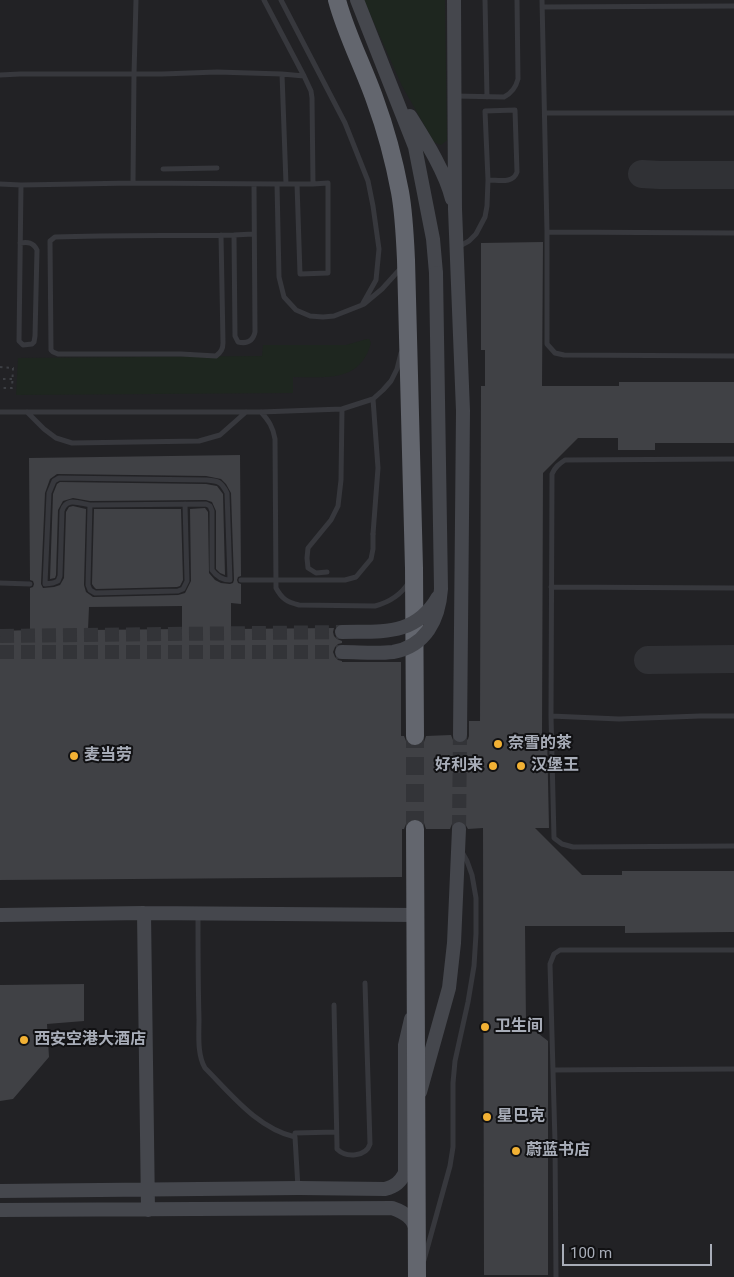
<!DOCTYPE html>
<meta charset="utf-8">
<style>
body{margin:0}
#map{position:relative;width:734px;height:1277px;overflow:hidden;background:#161618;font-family:Roboto,sans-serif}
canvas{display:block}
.scale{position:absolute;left:562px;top:1244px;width:150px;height:22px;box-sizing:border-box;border:2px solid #a8adb8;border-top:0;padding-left:6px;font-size:15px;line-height:18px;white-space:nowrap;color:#a8adb8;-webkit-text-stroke:4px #111113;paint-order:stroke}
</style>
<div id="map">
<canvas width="734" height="1277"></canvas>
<div class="scale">100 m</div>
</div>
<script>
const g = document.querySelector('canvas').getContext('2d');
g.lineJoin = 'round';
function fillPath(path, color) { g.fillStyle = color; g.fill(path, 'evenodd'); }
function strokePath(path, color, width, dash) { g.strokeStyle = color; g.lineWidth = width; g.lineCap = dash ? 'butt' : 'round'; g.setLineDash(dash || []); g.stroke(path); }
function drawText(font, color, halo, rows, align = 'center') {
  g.font = font + ' Roboto,"Noto Sans SC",sans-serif'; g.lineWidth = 4; g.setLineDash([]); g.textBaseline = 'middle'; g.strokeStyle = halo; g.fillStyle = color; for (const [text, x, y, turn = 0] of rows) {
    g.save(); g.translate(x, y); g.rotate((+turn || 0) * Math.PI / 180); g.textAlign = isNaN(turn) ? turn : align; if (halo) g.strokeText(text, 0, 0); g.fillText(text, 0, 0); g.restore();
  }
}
const built = new Path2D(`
 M0,0H734V1277H0Z`);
const green = new Path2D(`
 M364,0H445L447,140L445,142L441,145L438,144L434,142L402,86Z
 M367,339H369L371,343C360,383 326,377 293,377V393L16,395L18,358L262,356L263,345H346Z`);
const taxiway = new Path2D(`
 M642,174L660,175H734
 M648,660L734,659`);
const building = new Path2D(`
 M543,242L542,386H619V382H734V443H655V450H618V438H578L543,473L542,734H547L549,828H535L582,875H622V871H734V932L625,933V926H525L526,1024L548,1041V1275H484L483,828L468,829L464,822L459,820L455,822L452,824L450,829H426L424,823L420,820L414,818L409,820L406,824L404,829H402V877L0,880V631L30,630V588L33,587L34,584L33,581L30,580L29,458L240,455L241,576L238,577L237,580L238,583L241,584V604L231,603V629L334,628L333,632L334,636L337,639L342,641V643L338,644L335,647L333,652L335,657L338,660L342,661V662H401V736H404L406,741L409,745L415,747L420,745L424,742L426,736L451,735L453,740L456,743L460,744L465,742L468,739L469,736V721H480L481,386H485V350H481V243ZM57,474L206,476L221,479L226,484L231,493L234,580L233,583L230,584L221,583L215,580L209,573L208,512L205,508L190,509L191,581L185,593L178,595L93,597L86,592L84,585L86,509L73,506L69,507L66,512L64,578L60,585L54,587L43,588L41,584L45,493L50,479ZM182,606V629L88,630L89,607Z
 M60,482L206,484L217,486L223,494L225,575L220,573L216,569V511L212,502L206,500L90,501L73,498L63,501L58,510L56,575L55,578L50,579L53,494L57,484Z
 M94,509H181L183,580L180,586L177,587L96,589L94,587L92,584Z
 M84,984V1021L47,1024L49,1057L13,1099L0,1101V985Z`);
const secondaryTunnel = new Path2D(`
 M0,636L342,632
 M0,652H342
 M459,829L460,735`);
const highwayTunnel = new Path2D(`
 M415,829V736`);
const path = new Path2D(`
 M0,367L13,368L12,388H0
 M3,379H12`);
const lane = new Path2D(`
 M136,0L134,74L133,183L277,184L279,277L284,297L296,310L310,316L323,317L334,316L362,305L376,280L379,249L373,206L368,181L345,123L281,0
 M264,0L304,76L282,74L286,184
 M485,0L487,97
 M542,0L547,232V344L555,353L564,355L734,356
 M542,7L734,6
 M0,75L20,74H162L217,72L282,74
 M455,96L504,97C512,93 516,87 518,79L517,0
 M545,113H734
 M163,169L217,168
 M0,184L21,185L19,341L23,345L32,344L34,342L35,336L37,250C33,242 28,242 20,243
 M277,184H313L312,98L311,91L304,76
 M297,184L300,274L328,273V183L313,184
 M21,185L133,183
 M547,232L734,233
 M221,235L223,343C223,349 221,352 216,356L181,354H58L53,352L51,350L50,241L55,237C115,235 175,236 234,235L235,336L238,342C247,344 253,341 255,332L254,184
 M234,235L253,234
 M458,247L469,241L476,234L485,217L487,206L488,180L485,111L515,110L517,172C513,184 499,180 488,180
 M364,304L382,289L401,268
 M373,399L378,468L373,534
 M0,412H261L342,409L373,399L383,390L391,381L397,369L401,353
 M27,412L44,429L56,438L72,443L199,441L220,435L246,412
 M261,412C269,421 273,427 275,439L276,588C282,599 287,602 299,605L375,606C390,602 401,595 409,582
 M734,459L565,460C559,464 555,467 552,474L551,716L554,838L562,844L573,847L734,846
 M59,478L206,480C218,481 221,481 227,493L230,580C222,580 217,577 212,570V511L210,506L206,504L90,505C78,503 66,497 62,511L60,576L58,581L53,583L45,584L49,493L54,481Z
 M90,505L88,585L90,590L95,593L178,591L183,589L187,581L185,504
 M327,572L316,573L308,568L307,558L308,548L331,520L338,506L341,480L342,409
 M0,583L30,584
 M551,587L734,588
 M551,716L619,719L700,716H734
 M198,914C198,949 198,984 199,1019C199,1035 197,1054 205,1068C231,1094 257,1128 295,1137L298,1188
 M334,1005L337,1146V1149C346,1158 366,1157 370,1144L365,983
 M553,1070L734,1069
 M295,1133L336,1132
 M424,1260L450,1166L453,1147V1083L455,1061L468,1002L474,966L476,934V898L472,875L467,861L462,852
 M556,1277L555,1142L550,964L554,954L560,950H734`);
const secondary = new Path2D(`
 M357,0L415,147L433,239L436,273
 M454,0L455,209L463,411L460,735
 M410,116C425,140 445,171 452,199
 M144,913L148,1210
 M0,915L144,913L416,915
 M420,1092L449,988L454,943L459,829
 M0,1191L299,1188L385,1189C396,1186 400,1182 405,1173V1045L411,1019
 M0,1210L392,1208C404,1212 414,1218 416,1231`);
const highway = new Path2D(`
 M337,0C346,34 363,66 375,100C386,130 394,160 400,192C404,214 405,238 406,260L414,568L415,736
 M415,829L417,1277`);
const laneBridge = new Path2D(`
 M241,580H345L356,577L371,559L373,549V534`);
const secondaryBridge = new Path2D(`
 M342,632C381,631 415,637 438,597
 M342,652C359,652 376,654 393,652C426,646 439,619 441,589L436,273`);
const markers = [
 [498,744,5,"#f2b134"],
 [74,756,5,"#f2b134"],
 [493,766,5,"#f2b134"],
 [521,766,5,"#f2b134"],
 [485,1027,5,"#f2b134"],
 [24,1040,5,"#f2b134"],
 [487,1117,5,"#f2b134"],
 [516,1151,5,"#f2b134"]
];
const poiNames = [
 ["奈雪的茶",508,744],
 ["麦当劳",84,756],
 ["好利来",483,766,"right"],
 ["汉堡王",531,766],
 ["卫生间",495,1027],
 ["西安空港大酒店",34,1040],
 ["星巴克",497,1117],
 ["蔚蓝书店",526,1151]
];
fillPath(built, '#222225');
fillPath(green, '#1e261f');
strokePath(taxiway, '#303135', 28);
fillPath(building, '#404145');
strokePath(secondaryTunnel, '#333438', 14, [14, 7]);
strokePath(highwayTunnel, '#333438', 18, [18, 9]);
strokePath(path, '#3d3f44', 2, [2.5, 4]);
strokePath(lane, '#37383d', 5);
strokePath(secondary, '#45474d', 14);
strokePath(highway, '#63666e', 18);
strokePath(laneBridge, '#37383d', 5);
strokePath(secondaryBridge, '#45474d', 14);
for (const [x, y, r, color] of markers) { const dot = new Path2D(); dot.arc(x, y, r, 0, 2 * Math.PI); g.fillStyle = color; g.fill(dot); strokePath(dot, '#111113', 2); }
drawText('bold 16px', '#a8adb8', '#111113', poiNames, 'left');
</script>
